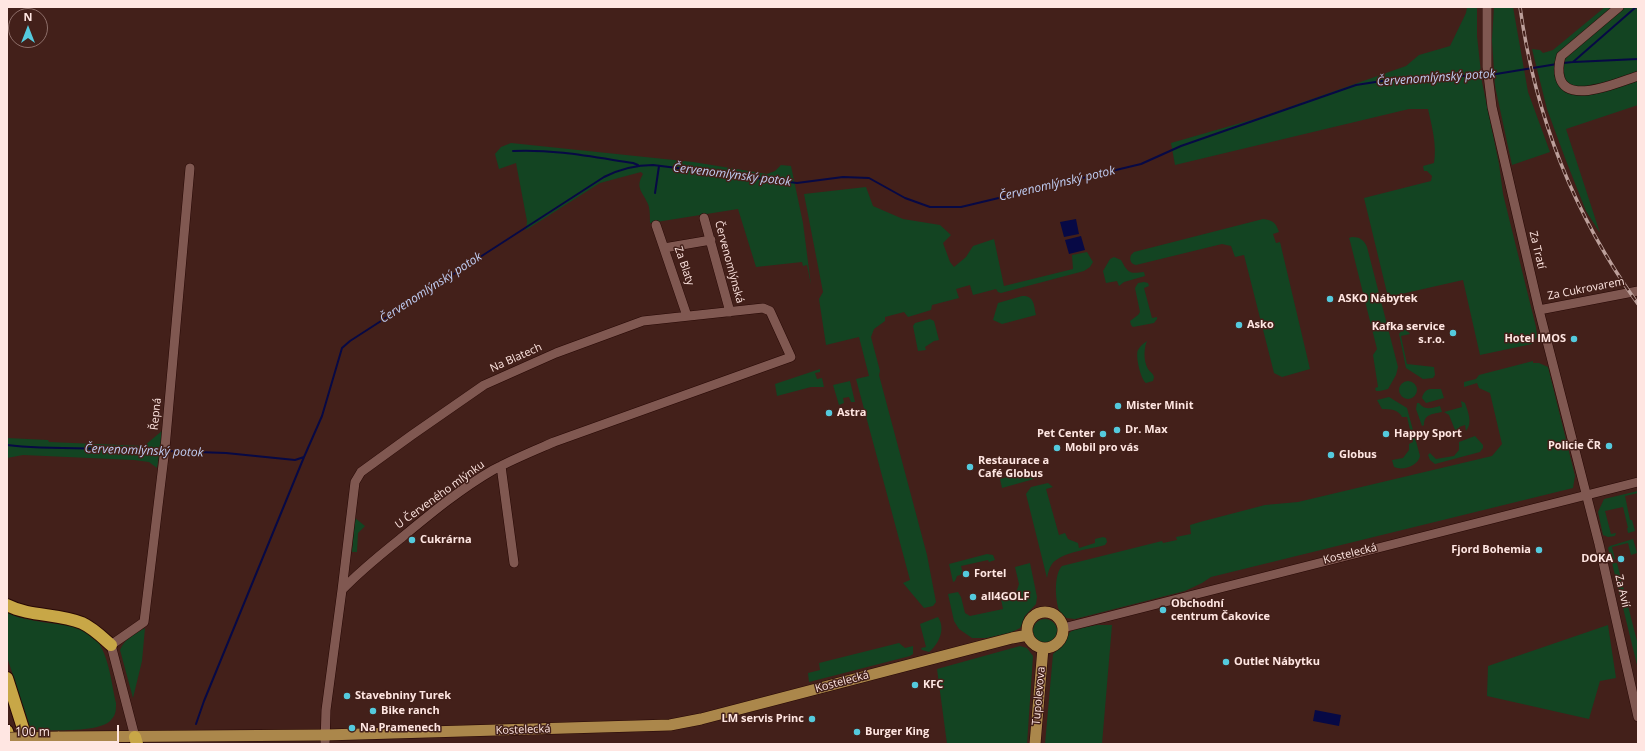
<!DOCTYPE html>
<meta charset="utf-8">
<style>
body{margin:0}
#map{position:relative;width:1645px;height:751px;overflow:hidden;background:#43201a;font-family:"Open Sans",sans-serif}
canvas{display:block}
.frame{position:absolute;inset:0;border:8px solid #ffe6e2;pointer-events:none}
.north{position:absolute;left:8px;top:8px;width:40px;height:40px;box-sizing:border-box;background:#43201a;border:1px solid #8e6f6a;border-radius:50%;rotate:0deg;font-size:11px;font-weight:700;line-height:16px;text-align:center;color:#ffe6e2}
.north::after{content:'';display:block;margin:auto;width:14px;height:18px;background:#54cadd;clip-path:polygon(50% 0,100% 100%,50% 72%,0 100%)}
.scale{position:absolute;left:8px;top:725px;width:111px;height:18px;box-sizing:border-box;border:2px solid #ffe6e2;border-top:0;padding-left:5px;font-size:12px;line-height:14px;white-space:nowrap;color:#ffe6e2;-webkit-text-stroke:3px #43201a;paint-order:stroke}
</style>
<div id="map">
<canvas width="1645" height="751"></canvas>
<div class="frame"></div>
<div class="north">N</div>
<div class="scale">100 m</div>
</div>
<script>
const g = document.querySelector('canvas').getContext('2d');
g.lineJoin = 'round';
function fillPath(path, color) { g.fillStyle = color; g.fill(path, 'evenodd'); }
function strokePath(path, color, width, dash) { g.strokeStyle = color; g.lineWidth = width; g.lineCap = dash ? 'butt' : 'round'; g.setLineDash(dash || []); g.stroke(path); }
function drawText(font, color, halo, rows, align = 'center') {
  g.font = font + ' "Open Sans",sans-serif'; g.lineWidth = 3; g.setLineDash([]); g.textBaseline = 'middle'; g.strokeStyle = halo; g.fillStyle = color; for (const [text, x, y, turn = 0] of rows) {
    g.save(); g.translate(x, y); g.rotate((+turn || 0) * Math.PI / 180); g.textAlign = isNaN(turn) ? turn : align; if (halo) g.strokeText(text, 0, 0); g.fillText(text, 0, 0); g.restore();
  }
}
const green = new Path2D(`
 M1467,7H1477V36L1482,82L1499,164L1503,194L1536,327L1537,337L1532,344L1480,355L1463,280L1388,297L1364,198L1431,181L1432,176L1427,171H1424L1423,166L1434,163C1437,145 1432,127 1428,109H1409L1175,165L1171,143L1258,118L1406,66L1419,55L1450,46L1466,13Z
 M1494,7H1513L1528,92L1550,152L1512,165L1495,86L1492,40Z
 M1605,7H1638V105L1566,129L1600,233L1586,211L1565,158L1547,109L1532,49L1540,50L1543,53L1553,50Z
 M511,143L693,162L767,174L775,171L781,165L791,166L803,223L811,285L807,265L803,266L802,262L756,267L738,209L650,223C650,217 650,209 648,204C642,191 635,188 643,174L641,172L600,183L526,230L527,221L516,163L499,169L495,154L501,147Z
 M866,187L873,206L903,219L940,225L951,235L943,243L950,262L954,267L966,257L973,246L994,239L1004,286L1073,269L1072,255L1087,252L1093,262L1090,267L1084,271L1001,293L998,292L996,289L973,295L970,285L956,289L959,298L932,305L931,310L908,317L904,312L885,317V321L874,329L871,337L880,371L879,375L927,555L936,602L933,606L924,608L903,583L910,580L856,379L869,376L859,337L826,345L819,299L823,292L804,194Z
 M1263,219C1273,220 1276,223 1279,232L1273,234L1276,243L1280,242L1310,369L1282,377L1274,373L1273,369L1244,255L1235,257L1231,246L1222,244L1136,265C1131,264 1129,260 1131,255L1134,252Z
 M1352,237C1360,237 1364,240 1367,247L1398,367L1396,375L1388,389L1380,391H1376L1375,388L1378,387L1373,355L1377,349L1350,241L1349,238Z
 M1114,257L1121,260C1128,273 1129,274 1144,272L1145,276L1124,282L1119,286L1117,281L1106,283L1103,271L1110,259Z
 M1144,282L1148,283L1149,286L1144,288L1152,318L1157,317V319L1154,323L1133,327L1131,325L1130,321L1138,315L1140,312L1135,288L1138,283Z
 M1022,296C1034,295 1034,305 1036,315L1002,324L993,320L998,303Z
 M930,319L934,321L939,340L934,341L925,347L926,350L918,351L913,326L915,323Z
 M1406,329L1410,334L1401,336L1407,364L1434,367L1435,375L1433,378L1423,379L1406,368L1399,334L1402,330Z
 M1147,341C1144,348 1143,360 1148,369C1150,372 1153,373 1154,377L1153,381L1146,383C1141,380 1135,356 1138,350C1140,346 1144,343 1147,341Z
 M1533,361V363H1539L1548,367L1575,476L1573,488L1211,577L1202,583L1185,591L1075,619L1066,618C1064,615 1060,613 1059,610C1055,599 1054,574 1062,566L1162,541L1163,543L1177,540L1176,537L1191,534L1190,525L1200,522L1265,505L1298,502L1492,456L1502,444L1490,393L1479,388L1477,383L1464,387V382L1476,379L1479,375Z
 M820,369V372L815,373L817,379L822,378L824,387H811L777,396L775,384Z
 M850,381L855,402H851L849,397L843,398L844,403L839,405L833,385Z
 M1399 390a9 9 0 1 1 18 0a9 9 0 1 1-18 0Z
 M1430,389H1441L1444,398L1426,403L1422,398C1423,394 1425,390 1430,389Z
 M1389,397L1407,408L1420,456C1418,466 1403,471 1394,467L1392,460L1403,458L1409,450V444L1413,442L1407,417H1402C1398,409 1390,409 1382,409L1377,400Z
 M1461,401L1465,403C1468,412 1473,423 1466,431L1465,425L1459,427L1460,432L1455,430L1449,415L1444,412L1462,407Z
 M1417,403H1419C1425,411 1432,408 1440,406L1442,412C1433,414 1424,414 1424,425L1422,426L1416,409Z
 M163,430L157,468L149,462L134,460L23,455L7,458V438L48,440L49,442L144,446Z
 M1475,436L1483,445V448L1480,452L1435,464L1430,460L1428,455L1430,453L1436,459L1454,456L1459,450V442Z
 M1032,470L1034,479L1002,488L1000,479Z
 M1048,483L1053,487L1046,489L1059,535L1065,533L1068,539L1078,543L1079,548L1095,543V539L1103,537L1106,538L1107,542L1105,545C1091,549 1061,552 1052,564C1049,568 1048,573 1047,578L1026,494L1031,487Z
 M1638,491V493L1625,496L1630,520H1632L1635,531L1628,533L1627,528H1628L1623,507L1605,511L1611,534L1616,533L1615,536L1608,537L1603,535L1598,512L1604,499Z
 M355,518L365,526L358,533L357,552H352Z
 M1633,539L1637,553L1631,555L1628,543L1612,547L1615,559L1611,560L1608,548L1610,546Z
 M987,554L993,555L995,560L989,562L988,560L961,566L963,574L957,576L955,581L953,582L949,564Z
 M1030,563L1037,597L1036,604L1024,617L1025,620L1020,628L1010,633L986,638H972L959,629L954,621L948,594L958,592L961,597L965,613L970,616L1003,609L1001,599L1015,596L1019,584L1015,567Z
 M1612,563H1617L1638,645V669Z
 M7,612C17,618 31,620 42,622C54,624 67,624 79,627C108,636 110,678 116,703C116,710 116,715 111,720C101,733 48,730 31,730L7,657Z
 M938,617C946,629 939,644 929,652L922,650L921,648L926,647L920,624Z
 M1033 631a12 12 0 1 1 24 0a12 12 0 1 1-24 0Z
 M1097,625H1112L1102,744H1045L1053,654L1065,643L1069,633L1076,628L1077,629Z
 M1608,625L1616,678L1600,681L1589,719L1487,696L1488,666Z
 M145,628L142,661L133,698L120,650C124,639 135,634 145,628Z
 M899,643L905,648L913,646V654L910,656L809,682L808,673L820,670L819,663Z
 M1020,646L1027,648L1033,656L1027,744H947L937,669Z`);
const water = new Path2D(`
 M1076,219L1079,234L1064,237L1060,222Z
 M1081,236L1085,250L1069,254L1065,240Z
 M1315,710L1341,715L1339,726L1313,721Z`);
const stream = new Path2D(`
 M1574,62L1638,59
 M1563,63L1573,62L1636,7
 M1490,75L1557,64
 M513,151C553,149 593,157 633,163L638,165
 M655,193L659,166
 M7,445C58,451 110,446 162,451
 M168,451L226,453L295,460L304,457L322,416L342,348L350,341L604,177C620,169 635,165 653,165L797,183L843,177L869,178L905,198L930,207H961L1141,164L1181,146L1356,85L1395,79L1485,75
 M196,724L204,701L304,457`);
const minor = new Path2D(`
 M1487,7V67L1492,107L1539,310L1599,544L1638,717
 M1619,7L1561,56C1559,63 1558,71 1560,78C1568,105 1619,82 1638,76
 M704,218L730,312
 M656,225L687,316
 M664,248L711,240
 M1539,310L1638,291
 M501,466L514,563
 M1063,628L1638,482
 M135,737L111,645L144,622L165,448L190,168
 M325,744L326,710L342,590L355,482L361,472L412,435L484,385L556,353L643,321L763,308L770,311L791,357L554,442C533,451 513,459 493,470C460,489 429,515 400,539C380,555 360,571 342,590`);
const major = new Path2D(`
 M1027 630a18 18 0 1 1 36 0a18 18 0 1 1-36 0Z
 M58,737L325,735L670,725L701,719L1012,638L1028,635
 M1035,744L1043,648`);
const highway = new Path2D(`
 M7,605C30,617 58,613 82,623C93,628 102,637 111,645
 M7,678L28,744
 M7,731L11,744
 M135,737L137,744`);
const rail = new Path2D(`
 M1520,7C1535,115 1574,215 1638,304`);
const majorBridge = new Path2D(`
 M7,738L58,737`);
const markers = [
 [1330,299,4,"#54cadd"],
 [1239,325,4,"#54cadd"],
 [1453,333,4,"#54cadd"],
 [1574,339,4,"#54cadd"],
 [1118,406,4,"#54cadd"],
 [829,413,4,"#54cadd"],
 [1117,430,4,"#54cadd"],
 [1103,434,4,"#54cadd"],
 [1386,434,4,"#54cadd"],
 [1609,446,4,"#54cadd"],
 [1057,448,4,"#54cadd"],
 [1331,455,4,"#54cadd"],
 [970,467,4,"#54cadd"],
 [412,540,4,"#54cadd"],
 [1539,550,4,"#54cadd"],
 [1621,559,4,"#54cadd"],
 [966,574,4,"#54cadd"],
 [973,597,4,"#54cadd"],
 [1163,610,4,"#54cadd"],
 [1226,662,4,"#54cadd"],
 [915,685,4,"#54cadd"],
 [347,696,4,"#54cadd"],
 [373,711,4,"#54cadd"],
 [812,719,4,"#54cadd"],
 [352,728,4,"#54cadd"],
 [857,732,4,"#54cadd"]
];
const streetNames = [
 ["Za Tratí",1537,250,77],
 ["Červenomlýnská",729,262,75],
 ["Za Blaty",684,266,71],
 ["Za Cukrovarem",1586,289,-11],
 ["Na Blatech",516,358,-24],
 ["Řepná",156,414,-84],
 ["U Červeného mlýnku",440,495,-36],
 ["Kostelecká",1350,554,-14],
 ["Za Avií",1622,591,77],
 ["Kostelecká",842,682,-15],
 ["Tupolevova",1039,696,-85],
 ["Kostelecká",523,730,-2]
];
const poiNames = [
 ["ASKO Nábytek",1338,299],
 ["Asko",1247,325],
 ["Kafka service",1445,327,"right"],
 ["s.r.o.",1445,340,"right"],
 ["Hotel IMOS",1566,339,"right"],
 ["Mister Minit",1126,406],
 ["Astra",837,413],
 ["Dr. Max",1125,430],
 ["Pet Center",1095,434,"right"],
 ["Happy Sport",1394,434],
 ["Policie ČR",1601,446,"right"],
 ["Mobil pro vás",1065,448],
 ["Globus",1339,455],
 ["Restaurace a",978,461],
 ["Café Globus",978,474],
 ["Cukrárna",420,540],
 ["Fjord Bohemia",1531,550,"right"],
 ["DOKA",1613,559,"right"],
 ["Fortel",974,574],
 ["all4GOLF",981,597],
 ["Obchodní",1171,604],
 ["centrum Čakovice",1171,617],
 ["Outlet Nábytku",1234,662],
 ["KFC",923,685],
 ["Stavebniny Turek",355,696],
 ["Bike ranch",381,711],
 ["LM servis Princ",804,719,"right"],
 ["Na Pramenech",360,728],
 ["Burger King",865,732]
];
const waterNames = [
 ["Červenomlýnský potok",1436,78,-4],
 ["Červenomlýnský potok",732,175,7],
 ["Červenomlýnský potok",1057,184,-13],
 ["Červenomlýnský potok",431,288,-33],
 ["Červenomlýnský potok",144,451,2]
];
fillPath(green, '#134422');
fillPath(water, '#070945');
strokePath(stream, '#070945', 2);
strokePath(minor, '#270805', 10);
strokePath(major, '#270805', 12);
strokePath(highway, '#270805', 14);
strokePath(minor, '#805851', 9);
strokePath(major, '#ab874b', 11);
strokePath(highway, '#c8a747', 12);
strokePath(rail, '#bc9f9a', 3.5);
strokePath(rail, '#43201a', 2, [6]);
strokePath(majorBridge, '#270805', 12, []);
strokePath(majorBridge, '#ab874b', 11);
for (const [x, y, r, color] of markers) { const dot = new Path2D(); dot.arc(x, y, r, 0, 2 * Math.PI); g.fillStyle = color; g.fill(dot); strokePath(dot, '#43201a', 1.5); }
drawText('11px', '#ffe6e2', '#43201a', streetNames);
drawText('bold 11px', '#ffe6e2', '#43201a', poiNames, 'left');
drawText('italic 12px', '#c0cdf3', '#43201a', waterNames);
</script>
